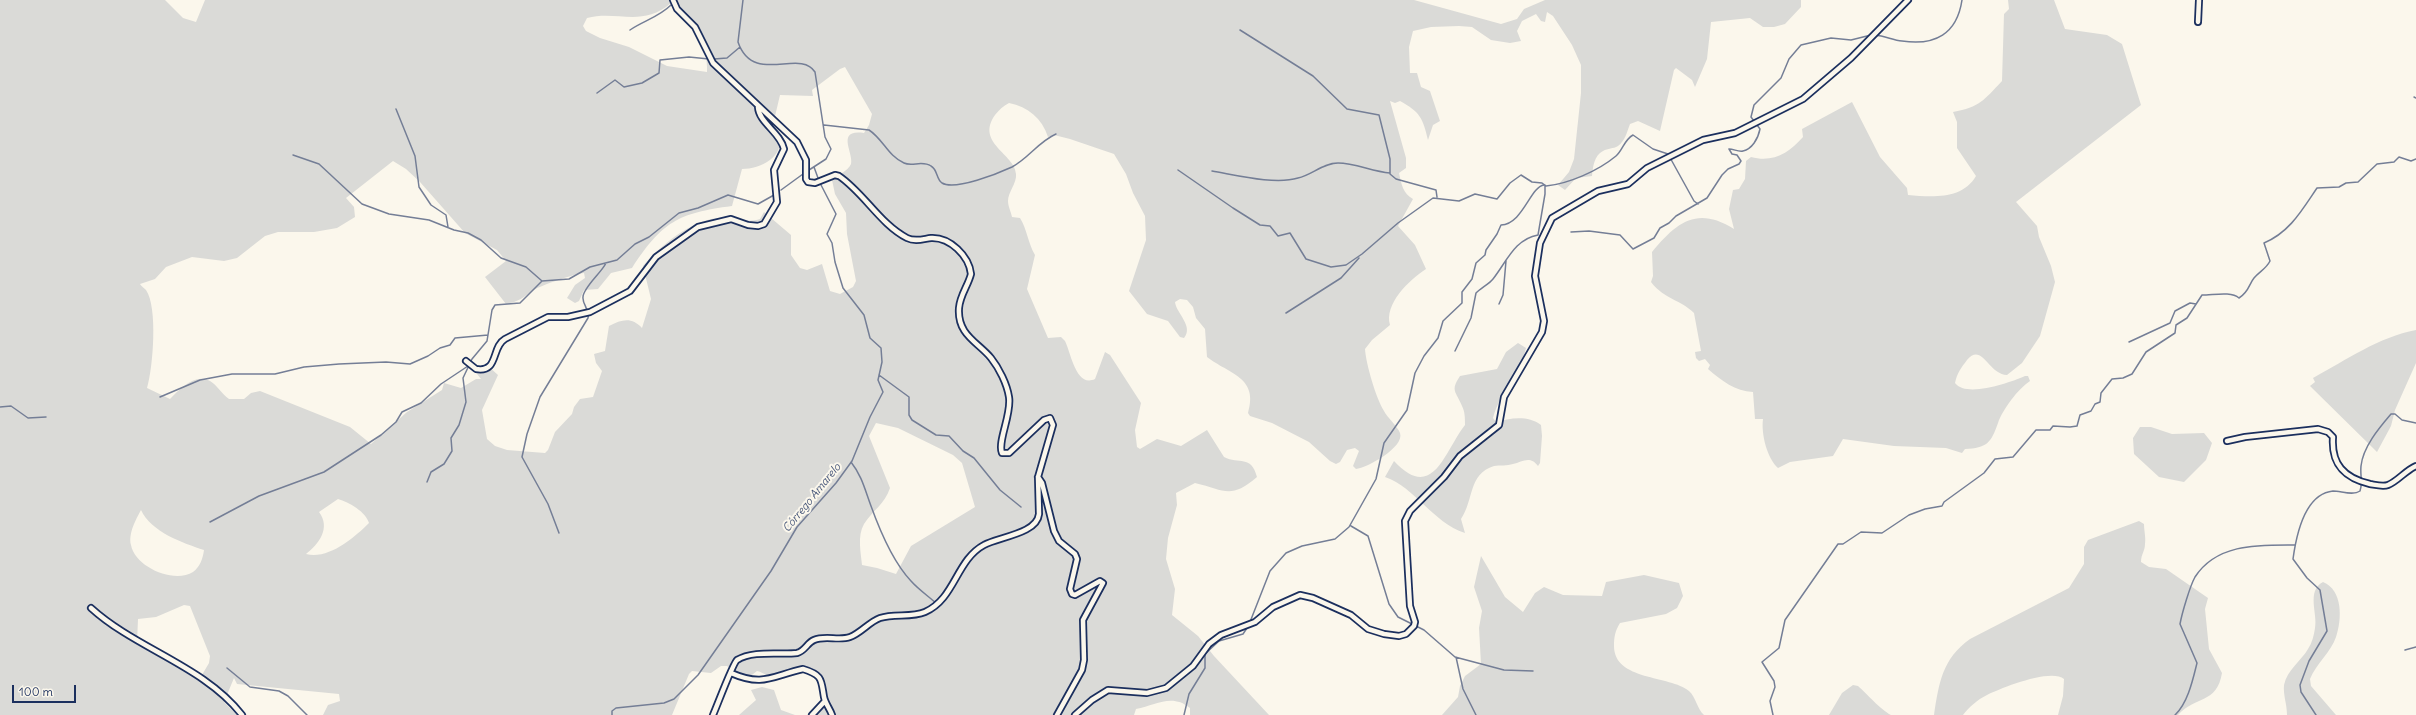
<!DOCTYPE html>
<meta charset="utf-8">
<style>
body{margin:0}
#map{position:relative;width:2416px;height:715px;overflow:hidden;background:#fbf7ec;font-family:Delius,sans-serif}
canvas{display:block}
.scale{position:absolute;left:12px;top:685px;width:64px;height:18px;box-sizing:border-box;border:2px solid #1b2f5e;border-top:0;padding-left:5px;font-size:12px;line-height:14px;white-space:nowrap;color:#1b2f5e;-webkit-text-stroke:3px #fbf7ec;paint-order:stroke}
</style>
<div id="map">
<canvas width="2416" height="715"></canvas>
<div class="scale">100 m</div>
</div>
<script>
const g = document.querySelector('canvas').getContext('2d');
g.lineJoin = 'round';
function fillPath(path, color) { g.fillStyle = color; g.fill(path, 'evenodd'); }
function strokePath(path, color, width, dash) { g.strokeStyle = color; g.lineWidth = width; g.lineCap = dash ? 'butt' : 'round'; g.setLineDash(dash || []); g.stroke(path); }
function drawText(font, color, halo, rows, align = 'center') {
  g.font = font + ' Delius,sans-serif'; g.lineWidth = 4; g.setLineDash([]); g.textBaseline = 'middle'; g.strokeStyle = halo; g.fillStyle = color; for (const [text, x, y, turn = 0] of rows) {
    g.save(); g.translate(x, y); g.rotate((+turn || 0) * Math.PI / 180); g.textAlign = isNaN(turn) ? turn : align; if (halo) g.strokeText(text, 0, 0); g.fillText(text, 0, 0); g.restore();
  }
}
const green = new Path2D(`
 M0,0H165L183,18L196,22L205,0H1414L1501,24L1517,19L1524,9L1545,0H1801V7L1785,24L1774,27H1763L1750,18L1711,22L1707,59L1695,87L1692,80L1676,68L1674,70L1660,131L1638,121L1630,124C1627,132 1625,141 1618,146C1613,149 1608,148 1603,151C1594,156 1593,166 1592,176L1576,178L1565,190L1558,185L1569,172L1574,159L1581,93V65L1572,45L1553,16L1547,12L1545,22L1541,21L1536,14L1522,21L1517,31L1521,41L1510,43L1491,40L1472,27L1459,26L1431,27L1413,31L1409,47L1410,73H1417L1421,87L1430,91L1440,121L1433,125L1428,140C1423,118 1420,112 1400,101L1395,103L1390,101L1406,158V168L1399,173C1401,183 1403,194 1413,199L1398,226L1415,245L1426,269C1409,280 1384,304 1390,325L1372,340L1365,349C1366,364 1376,398 1384,411C1387,417 1398,427 1400,433C1405,447 1367,468 1356,469L1353,466L1359,451L1355,448L1347,450L1340,462L1336,464L1330,461L1309,442L1272,423L1250,416L1248,413C1259,377 1229,374 1207,357L1205,329L1196,318L1193,307L1187,300L1180,299L1175,302C1176,313 1194,326 1184,338L1180,337L1168,321L1147,314L1129,291L1146,240L1145,216L1133,193L1126,174L1114,154L1070,139L1054,135L1048,137C1042,118 1028,107 1009,103C1003,106 999,110 995,115C975,143 1015,154 1016,174C1017,183 1008,192 1008,201C1008,206 1011,212 1012,217L1020,218C1027,229 1028,243 1035,255L1027,289L1048,338L1061,337L1065,341C1071,353 1076,388 1095,379L1105,352L1110,355L1141,403L1135,430L1137,447L1140,449L1157,439L1181,446L1207,430L1224,457C1239,465 1251,454 1257,477C1230,500 1225,490 1195,483L1176,493L1177,505L1168,538L1166,559L1175,589L1172,615L1198,636L1214,656L1269,715H1190V708C1172,693 1156,705 1136,709L1134,715H811C820,706 824,702 823,689C820,658 785,681 774,678C768,677 763,672 757,671L748,678L737,675L727,666H721L711,673L692,671L689,674L672,715H323L328,705L340,701L339,694L237,684L234,678L224,702L237,715H0ZM671,3C690,19 709,45 707,72L667,66L629,47L600,38L586,31L583,26L587,18C617,10 642,28 671,3ZM845,67L872,114L869,125L864,133C835,129 854,153 851,164C848,171 838,175 832,180L835,194L846,213L847,234L856,281L853,287L840,294L830,291L822,264L807,270L800,268L791,255V235L764,212L760,219C746,224 733,216 718,218C690,221 661,245 643,266L651,299L642,328C632,317 622,319 609,326L605,351L594,354L596,363L602,371L593,397L580,399L574,407L572,414L555,432L548,450L545,453L507,450L495,446L487,439L482,410L498,375L488,366L470,365L481,379H476L461,388L444,383L442,390L407,412L371,444L350,427L260,391L251,393L244,399H229C222,394 217,385 210,381C195,373 180,389 170,399L147,388C153,368 158,307 146,290C144,288 141,286 140,284L155,279L166,267L192,257L224,261L237,258L265,236L278,232H314L337,228L355,217L354,207L346,198L393,161L406,169L420,182L465,233L497,250L506,261L485,277L506,304C518,302 524,297 534,290C539,286 577,273 584,273L585,278L575,285L567,298L575,303L579,301L584,290L598,289L611,273L632,268C662,222 678,213 732,206L742,169C761,169 784,157 780,135L772,129L780,95L813,96L812,90L840,69ZM876,423L898,428L953,455L962,463L975,507L911,546L896,574L877,568L862,565C861,553 857,536 864,524C872,511 885,504 890,488L869,436ZM338,499C349,502 366,512 369,523C354,538 328,560 306,554C319,544 331,528 319,512ZM141,510C151,532 183,543 204,550C203,558 200,567 193,572C174,584 135,567 131,545C128,534 136,519 141,510ZM184,605L190,606L210,656L209,663L199,680L137,643L138,619L156,617Z
 M2008,0H2054L2065,29L2107,35L2122,44L2141,105L2016,202L2037,226L2039,237L2051,266L2055,282L2040,336L2022,363L2007,375C1988,374 1982,342 1967,360C1961,368 1957,373 1955,383C1966,398 2009,383 2025,376H2028L2030,381C2018,389 2003,409 1998,423C1991,443 1987,448 1965,449L1962,453L1946,448L1894,446L1843,439L1833,456L1790,462L1778,468C1767,458 1761,434 1763,419H1755L1753,392C1735,391 1722,381 1708,369L1710,365L1705,359L1699,361L1696,358L1695,352L1701,351L1694,313C1680,299 1665,300 1651,282L1653,276L1652,252C1677,222 1697,206 1734,229L1729,209L1733,190L1739,189L1745,179L1746,161L1751,157C1773,163 1789,153 1803,137L1802,129L1852,102L1880,157L1907,188L1908,195C1932,197 1962,200 1976,176L1957,148V122L1953,112C1980,107 1984,100 2002,81L2004,14L2009,9Z
 M2416,330V363L2395,410L2391,426L2377,452L2310,386L2315,382L2313,378C2346,360 2379,337 2416,330Z
 M1518,343L1526,348C1520,374 1500,392 1493,418L1496,422C1510,418 1528,415 1541,425L1542,436L1540,463L1538,466C1530,455 1522,462 1513,464C1507,466 1500,465 1494,466C1468,474 1474,500 1461,519L1465,533C1432,522 1416,488 1385,477L1394,461C1433,503 1444,452 1465,425C1465,418 1465,412 1462,406C1456,391 1450,391 1460,376L1497,369L1506,352Z
 M2140,427H2151L2172,434L2204,433L2212,443L2206,460L2184,482L2159,477L2134,454L2133,438Z
 M2139,521L2144,524C2144,531 2146,537 2145,544C2145,551 2141,554 2141,562L2149,567L2166,569L2208,598L2205,609L2209,649L2222,673C2217,704 2195,696 2178,715H2058L2063,696L2064,679C2051,668 2001,688 1987,695C1977,700 1969,707 1963,715H1934C1939,683 1942,659 1970,639L2069,588L2084,564V547L2088,540Z
 M1481,556L1505,597L1523,612L1535,593L1544,587L1563,595L1602,596L1606,582L1644,575L1679,583L1683,596L1677,608L1666,614L1620,623C1615,631 1614,637 1614,646C1614,681 1670,675 1689,691C1696,697 1697,709 1704,715H1442L1458,697L1460,686L1465,676L1481,664L1479,628L1482,611L1474,587Z
 M2323,582C2343,590 2342,619 2336,637C2331,652 2316,664 2310,679L2311,686L2336,715H2287C2287,704 2283,695 2284,685C2287,670 2301,661 2308,649C2312,643 2314,635 2315,628C2318,614 2306,591 2323,582Z
 M1853,685L1858,686C1866,693 1881,710 1891,715H1829L1842,693Z
 M762,687L774,690L781,710L795,715H739L756,700L751,690Z`);
const stream = new Path2D(`
 M743,0L738,42C753,86 800,48 815,72L825,137L831,149L826,159L809,170
 M630,30C643,21 659,17 671,5
 M1240,30L1313,76L1347,109L1379,115L1390,159V174L1396,179L1436,190L1437,197
 M1875,35C1885,36 1893,40 1902,41C1935,46 1957,34 1962,0
 M714,59L727,58L740,47
 M597,93L615,80L624,87L642,83L659,73L660,60L689,57L709,59
 M2414,97L2416,98
 M396,109L415,156L419,187L431,205L446,215L448,227
 M824,125L869,130C883,139 888,156 904,163C912,167 922,160 931,166C938,170 936,179 942,183C955,191 999,173 1012,167C1029,158 1038,142 1056,134
 M293,155L319,164L362,204L389,214L429,220L454,230L468,233L481,240L501,258L526,267L542,281
 M814,167L818,178
 M1178,170L1233,208L1260,225L1270,226L1278,236L1290,233L1306,259L1331,267L1346,265L1362,254L1398,223L1433,198L1459,201L1475,194L1497,199L1510,183L1521,175L1532,182L1542,183L1546,186C1568,184 1598,171 1616,156C1623,150 1624,140 1633,135L1653,149L1668,154L1694,201L1698,204
 M1212,171C1236,175 1275,185 1298,178C1312,175 1323,163 1338,163C1355,163 1371,171 1390,173
 M781,190L803,174
 M1571,232L1589,231L1620,235L1633,249L1654,238L1660,228L1669,223L1676,216L1707,198L1722,175L1728,169L1739,164L1741,161L1737,155L1732,154L1729,149C1734,149 1738,152 1743,151C1752,149 1758,139 1760,129L1751,117L1754,105L1781,78L1789,59L1801,45L1831,38L1851,40L1871,35
 M1499,304L1503,295L1506,261
 M1286,313L1341,278L1359,258
 M2129,342L2170,323L2175,311L2190,303L2196,304
 M1455,351L1471,318L1476,293C1481,288 1489,284 1493,279C1507,261 1515,239 1538,235L1545,194V185
 M879,375L909,397V415L912,420L936,435L949,436L963,451L974,458L1000,490L1021,507
 M160,397L200,380L232,374H275L304,367L339,364L386,362L410,364L428,356L440,348L450,345L455,338L488,335
 M0,407L11,406L28,418L46,417
 M851,462C862,476 865,490 871,506C880,531 893,562 911,581C918,589 928,596 936,603
 M427,482L431,472L444,464L452,451L451,438L459,425L466,402L463,378L472,359L487,341L492,310L495,305L520,303L542,281L569,279L590,267L617,260L635,244L649,237L679,213L698,208L728,195L758,204L774,195
 M210,522L259,496L324,472L381,435L396,422L402,412L421,403L441,384L468,366
 M1351,526L1368,536L1389,604L1398,617L1424,630L1455,657L1504,670L1533,671
 M559,533L548,504L522,457L527,434L540,397L588,318C590,310 582,304 583,297C583,288 602,272 606,263
 M1250,622L1270,571L1286,553L1302,546L1335,539L1349,527L1376,479L1384,443L1407,410L1415,373L1424,356L1438,338L1443,321L1462,303V292L1472,279L1476,263L1485,255L1486,250L1497,234L1501,225C1523,224 1530,187 1544,185
 M2405,650L2416,647
 M1456,657L1463,689L1476,715
 M227,668L250,687L279,691L288,696L307,715
 M612,715V711L616,708L664,703L674,699L698,675L771,571L797,527L836,483L852,461L870,417L883,392L878,380L882,362L881,348L870,338L864,315L843,288L835,262L832,243L827,234L836,214L820,183
 M1184,715L1189,694L1205,668V654L1219,641L1243,634L1249,625
 M1773,715L1770,701L1775,687L1774,681L1762,662L1779,648L1785,620L1838,544H1843L1861,532L1882,533L1909,515L1925,509L1942,506L1944,502L1984,473L1995,459L2013,457L2036,430H2050L2053,426L2070,427L2077,426L2080,415L2091,411L2095,404L2100,402L2101,393L2112,379L2123,378L2132,374L2146,352L2175,333L2176,325L2187,318L2202,295C2214,295 2231,291 2239,298C2249,292 2249,284 2254,278C2260,271 2266,269 2270,261L2264,243C2290,232 2302,210 2317,188L2339,187L2346,183L2358,182L2377,164L2394,162L2399,157L2411,161L2416,159
 M2175,715C2188,703 2193,679 2197,663L2180,624C2182,613 2190,586 2195,577C2217,543 2259,545 2295,545
 M2316,715L2301,692L2300,685L2309,661L2327,631L2320,590L2307,578L2293,559C2296,537 2304,494 2333,491C2341,491 2353,496 2360,491C2363,482 2360,476 2361,466C2363,447 2379,428 2391,414H2395L2402,420L2416,423`);
const street = new Path2D(`
 M673,0L677,9L695,27L713,63L797,142L806,160V179L808,182L815,183L835,175L839,176C864,193 880,224 907,238C915,242 923,239 931,238C950,237 969,256 971,274C968,286 960,295 959,308C957,335 978,342 991,358C999,368 1007,384 1009,397C1012,414 997,442 1002,453H1009L1044,420L1050,418L1053,425L1038,477L1039,514C1037,534 998,537 984,545C956,560 955,599 925,612C911,618 894,613 880,618C869,622 861,633 850,637C839,641 825,635 814,640C807,643 805,651 797,653C780,655 753,650 737,660C733,663 717,706 713,715
 M2198,22L2199,0
 M466,361L476,369C499,373 491,347 505,339L548,317H568L590,312L630,291L656,257L698,227L731,219L748,225L758,226L764,224L777,202L774,170L784,149C780,132 759,123 758,107
 M2227,441L2245,437L2318,429L2328,432L2333,437C2331,464 2344,478 2370,484C2376,485 2383,487 2388,485C2398,481 2406,470 2416,466
 M1038,477L1042,483L1054,531L1059,541L1075,554L1077,559L1070,589L1072,594L1075,595L1100,581L1103,583L1083,620L1084,660L1082,670L1057,715
 M91,608C136,649 204,666 242,715
 M731,673C763,687 772,676 803,669C823,675 821,680 824,697C825,703 830,709 832,715
 M812,715L825,701
 M1075,715L1092,700L1108,690L1147,693L1166,688L1193,666L1209,644L1221,635L1255,622L1273,607L1300,595L1313,598L1351,615L1368,629L1384,634L1399,636L1406,634L1414,626L1415,622L1410,606L1405,521L1410,511L1444,477L1460,456L1499,425L1504,397L1542,332L1544,321L1535,276L1540,243L1552,218L1598,191L1628,184L1647,168L1703,140L1735,133L1803,99L1851,58L1908,0`);
const waterNames = [
 ["Córrego Amarelo",812,498,-51]
];
fillPath(green, '#dadad7');
strokePath(stream, '#747e96', 1.5);
strokePath(street, '#1b2f5e', 8);
strokePath(street, '#fbf7ec', 4.5);
drawText('italic 11px', '#47577a', '#fbf7ec', waterNames);
</script>
